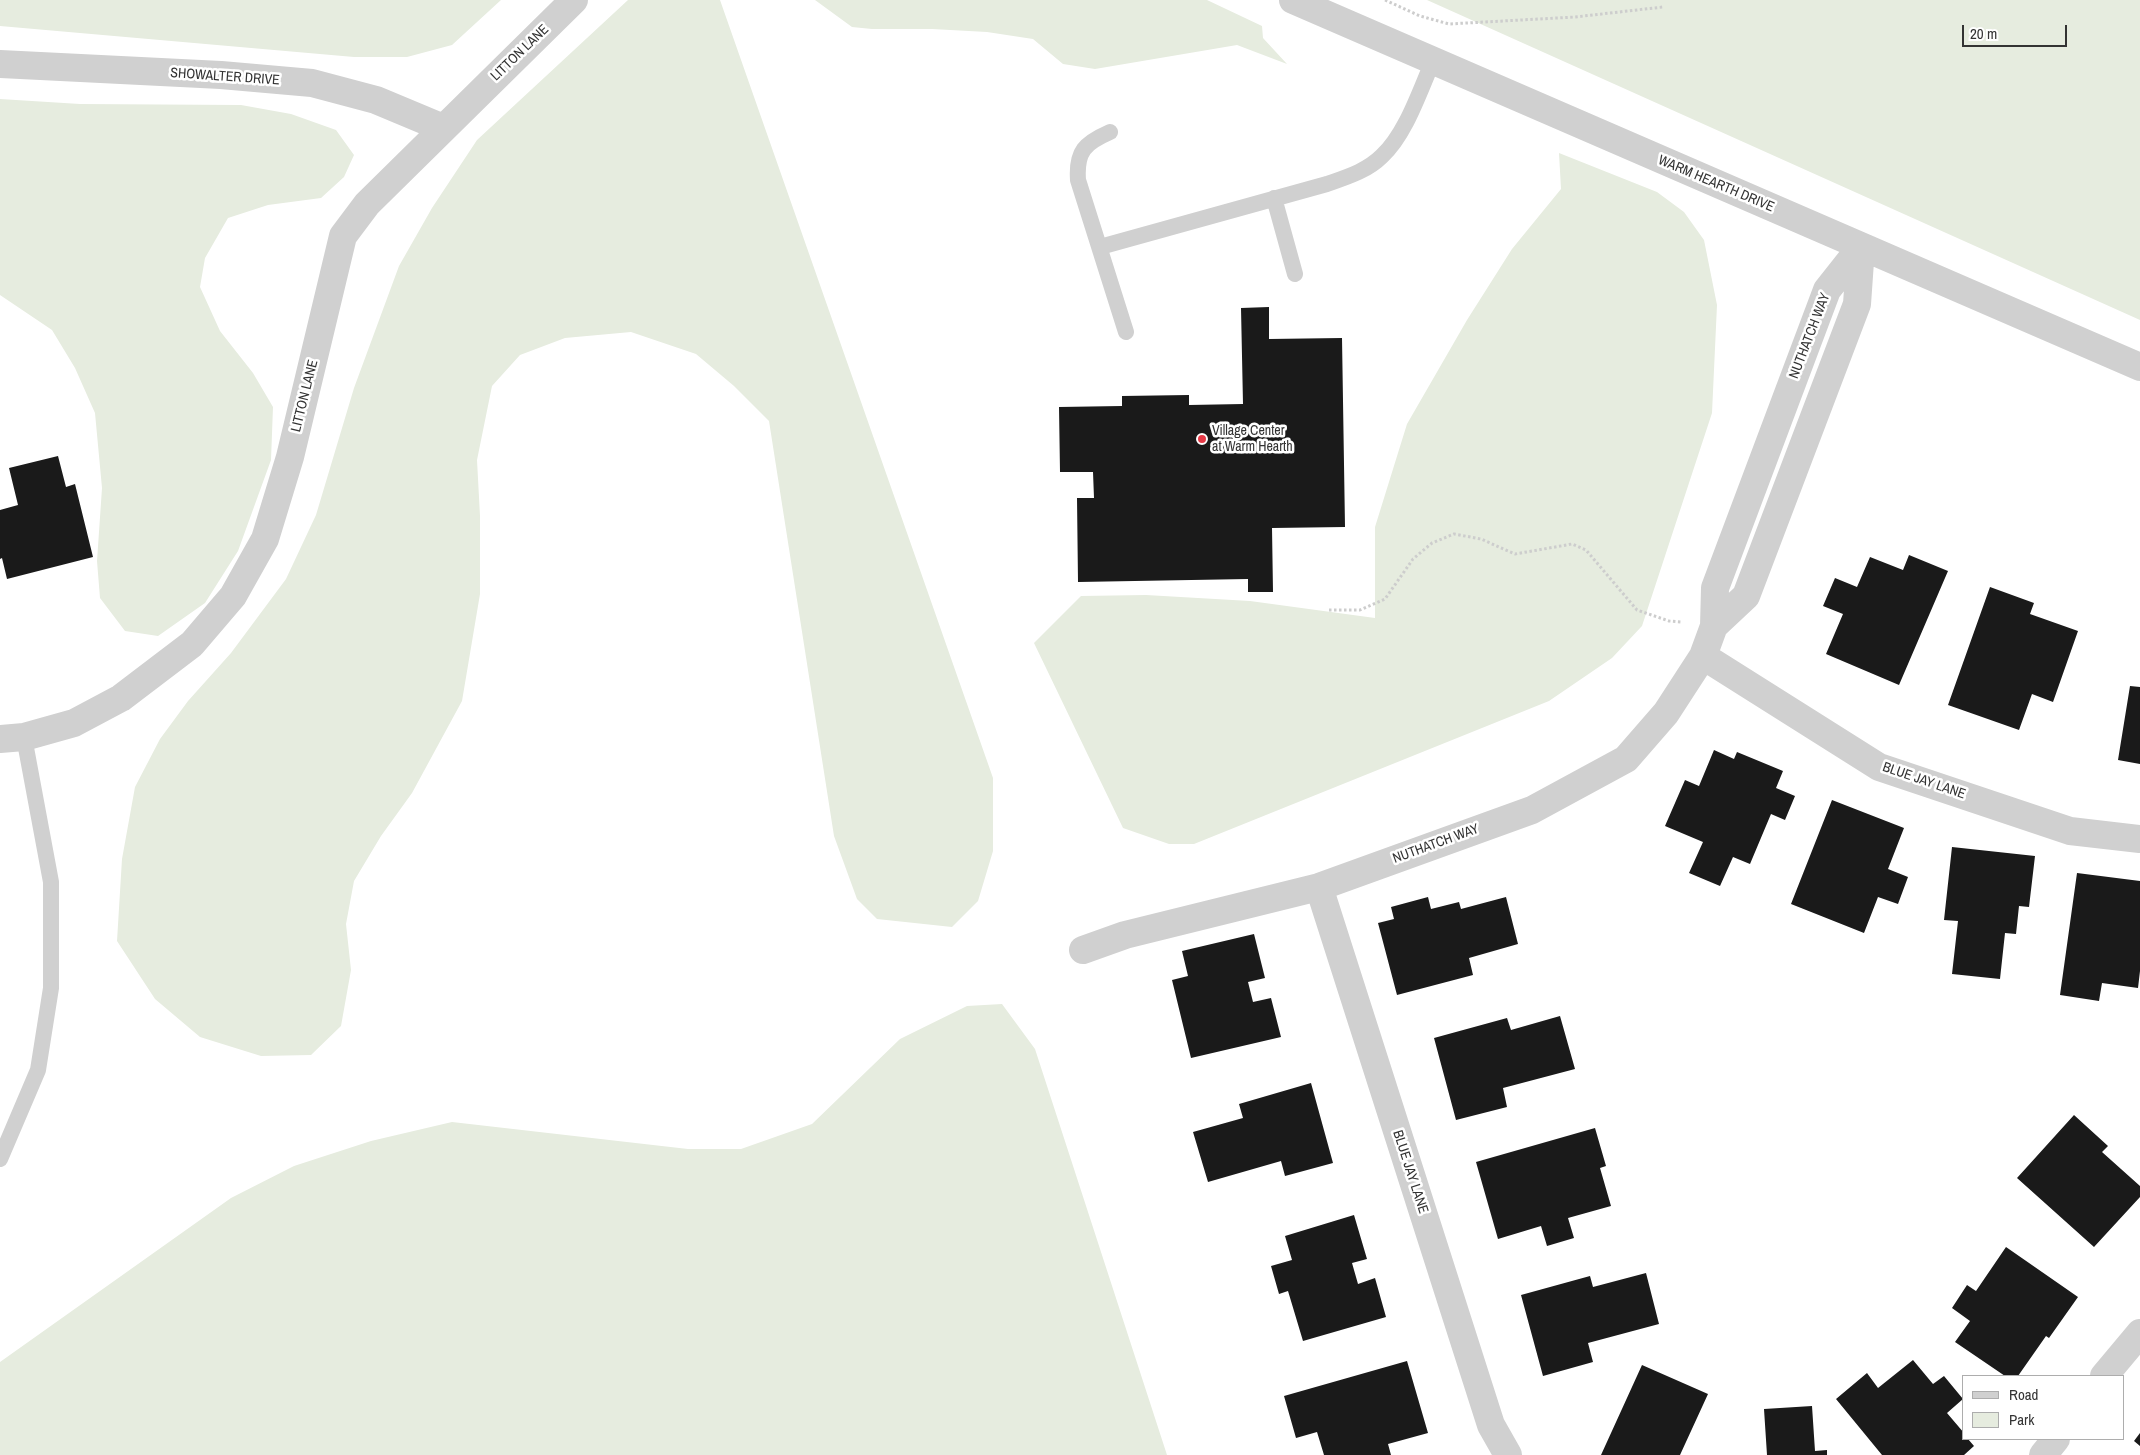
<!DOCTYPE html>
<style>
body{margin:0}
#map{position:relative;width:2140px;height:1455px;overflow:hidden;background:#fff;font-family:"Archivo Narrow",sans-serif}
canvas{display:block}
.legend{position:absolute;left:1962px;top:1375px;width:162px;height:65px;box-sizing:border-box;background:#fff;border:1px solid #adadad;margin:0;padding:6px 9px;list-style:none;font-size:15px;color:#333}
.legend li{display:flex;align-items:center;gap:10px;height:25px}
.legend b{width:25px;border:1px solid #adadad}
.scale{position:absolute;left:1962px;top:25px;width:105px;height:22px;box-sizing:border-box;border:2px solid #333;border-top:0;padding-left:6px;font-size:15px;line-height:18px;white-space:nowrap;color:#333;-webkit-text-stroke:4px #fff;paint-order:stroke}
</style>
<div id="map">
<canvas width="2140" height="1455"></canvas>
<ul class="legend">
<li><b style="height:6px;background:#d0d0d0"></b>Road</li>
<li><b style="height:14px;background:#e6ecdf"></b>Park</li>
</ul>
<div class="scale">20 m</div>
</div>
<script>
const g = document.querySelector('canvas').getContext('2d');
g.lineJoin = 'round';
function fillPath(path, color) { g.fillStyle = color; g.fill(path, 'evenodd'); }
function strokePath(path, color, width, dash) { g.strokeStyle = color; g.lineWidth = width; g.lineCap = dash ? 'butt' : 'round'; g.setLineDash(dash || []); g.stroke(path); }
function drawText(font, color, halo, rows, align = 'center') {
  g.font = font + ' "Archivo Narrow",sans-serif'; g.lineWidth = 5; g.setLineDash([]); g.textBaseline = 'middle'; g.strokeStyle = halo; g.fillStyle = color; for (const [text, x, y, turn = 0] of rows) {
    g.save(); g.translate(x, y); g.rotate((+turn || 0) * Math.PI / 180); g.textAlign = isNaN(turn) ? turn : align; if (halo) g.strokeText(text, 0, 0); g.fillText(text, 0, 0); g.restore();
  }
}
const green = new Path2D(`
 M0,0H501L452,45L407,57H354L0,26Z
 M628,0H720L993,778V851L978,901L952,927L877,919L857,899L834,836L769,421L734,386L696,354L631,332L565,338L520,355L492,386L477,460L480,516V594L462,701L412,793L381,836L354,881L346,924L351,970L341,1026L311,1055L261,1056L200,1037L155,999L117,941L122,859L135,787L160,739L188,701L231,653L286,579L316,515L354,388L399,266L432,208L477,140Z
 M815,0H1207L1262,26L1263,38L1287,64L1237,45L1095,69L1063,64L1033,39L987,32L932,29H872L852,27Z
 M1427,0H2140V320Z
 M0,99L80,104L241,105L291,114L336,130L354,155L344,177L321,198L268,205L228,218L205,258L200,287L220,331L253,373L273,407L271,460L238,551L205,603L158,636L125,631L100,598L97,561L102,488L95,413L75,368L52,330L0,295Z
 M1559,153L1657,192L1684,212L1704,240L1717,305L1712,413L1642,626L1612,658L1549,701L1194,844H1169L1123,828L1034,643L1081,596L1146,595L1250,601L1375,618V527L1407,424L1467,320L1512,249L1561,189Z
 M1002,1004L1035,1049L1167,1455H0V1362L231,1198L294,1166L371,1141L452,1122L688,1149H741L812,1124L900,1039L967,1006Z`);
const building = new Path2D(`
 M1269,307V339L1342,338L1345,527L1272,528L1273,592H1248V579L1078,582L1077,498H1094L1093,472H1060L1059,407L1122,406V396L1189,395V405L1243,404L1241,308Z
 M58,456L66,487L75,484L93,557L7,579L2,558L0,559V510L18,505L9,468Z
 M1909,555L1948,571L1899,685L1826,654L1843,614L1823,606L1835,578L1857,587L1870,557L1903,570Z
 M1990,587L2034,603L2030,614L2078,631L2053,702L2032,694L2019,730L1948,705Z
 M2130,686L2140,687V764L2118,760Z
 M1714,750L1734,759L1737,752L1783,771L1776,788L1795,796L1785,820L1771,814L1750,864L1733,857L1720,886L1689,873L1703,842L1665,826L1685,780L1699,786Z
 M1832,800L1904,828L1888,869L1908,877L1898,904L1878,897L1864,933L1791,904Z
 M1952,847L2035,856L2029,907L2019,906L2016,934L2005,933L2000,979L1952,974L1958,921L1944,920Z
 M2077,873L2140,881V971L2138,988L2102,983L2099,1001L2060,995Z
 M1428,897L1431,909L1459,902L1461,909L1506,897L1518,944L1469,958L1473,975L1397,995L1378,923L1394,919L1391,907Z
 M1254,934L1265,978L1248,982L1253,1002L1271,998L1281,1037L1191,1058L1172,980L1188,976L1182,951Z
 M1560,1016L1575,1069L1503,1088L1507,1107L1456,1120L1434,1038L1507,1018L1511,1030Z
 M1311,1083L1333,1163L1285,1176L1281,1161L1208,1182L1193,1132L1243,1118L1239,1104Z
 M2074,1115L2108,1146L2102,1152L2140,1186V1197L2094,1247L2017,1178Z
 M1595,1128L1606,1166L1600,1168L1611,1206L1568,1218L1574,1238L1547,1246L1541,1226L1498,1239L1476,1162Z
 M1354,1215L1367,1259L1352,1263L1358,1284L1375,1278L1386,1317L1303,1341L1288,1291L1279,1294L1271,1266L1292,1260L1285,1236Z
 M2006,1247L2078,1297L2049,1338L2046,1336L2018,1376H2005L1955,1342L1970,1321L1952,1308L1967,1285L1976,1291Z
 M1646,1273L1659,1324L1588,1343L1593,1362L1543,1376L1521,1295L1590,1276L1593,1287Z
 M1913,1360L1933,1384L1944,1376L1963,1399L1947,1413L1964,1433V1439H1968L1974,1446L1964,1455H1882L1836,1399L1867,1373L1878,1388Z
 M1407,1361L1428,1433L1388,1444L1391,1455H1324L1317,1432L1296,1438L1284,1396Z
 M1642,1365L1708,1394L1680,1455H1601Z
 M1812,1406L1815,1451L1827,1450V1455H1767L1764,1409Z
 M2140,1433V1446L2134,1441Z`);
const path = new Path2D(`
 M1385,0L1420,16L1449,24L1575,17L1663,7
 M1329,610H1360L1385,599L1413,559L1432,543L1454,534L1481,539L1515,554L1572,544L1586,550L1637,610L1669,621L1681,622`);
const service = new Path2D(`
 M1110,132C1085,143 1076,151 1078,180L1126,332
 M1274,198L1295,274
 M1100,247L1327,184C1347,177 1367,171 1382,156C1406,134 1420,90 1433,61
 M0,1159L38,1070L51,988V882L24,737`);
const minor = new Path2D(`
 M1293,0L2140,367
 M0,64L221,75L312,83L376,100L443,128
 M1714,626L1746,596L1857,304L1861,247
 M1703,656L1879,767L2070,831L2140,839
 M0,739L24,737L74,723L121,698L192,644L233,596L265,539L290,457L343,236L367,204L574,0
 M1319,887L1491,1425L1508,1455
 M1083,950L1125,935L1319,887L1532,810L1626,759L1666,713L1703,656L1714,626L1715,588L1827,290L1861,247
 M2104,1376L2140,1333
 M2043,1455L2056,1439`);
const markers = [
 [1202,439,5,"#e63946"]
];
const streetNames = [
 ["LITTON LANE",520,53,-44],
 ["SHOWALTER DRIVE",225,77,4],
 ["WARM HEARTH DRIVE",1716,184,23],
 ["NUTHATCH WAY",1810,336,-69],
 ["LITTON LANE",305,396,-76],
 ["BLUE JAY LANE",1924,781,19],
 ["NUTHATCH WAY",1436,844,-20],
 ["BLUE JAY LANE",1410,1172,72]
];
const poiNames = [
 ["Village Center",1212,431],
 ["at Warm Hearth",1212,447]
];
fillPath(green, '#e6ecdf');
fillPath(building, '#1a1a1a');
strokePath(path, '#cdcdcd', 3, [2.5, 2.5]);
strokePath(service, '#d0d0d0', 16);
strokePath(minor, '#d0d0d0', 28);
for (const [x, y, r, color] of markers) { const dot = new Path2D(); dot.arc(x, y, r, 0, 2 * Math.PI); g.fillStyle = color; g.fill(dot); strokePath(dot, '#fff', 2); }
drawText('14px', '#333', '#fff', streetNames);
drawText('14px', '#333', '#fff', poiNames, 'left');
</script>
